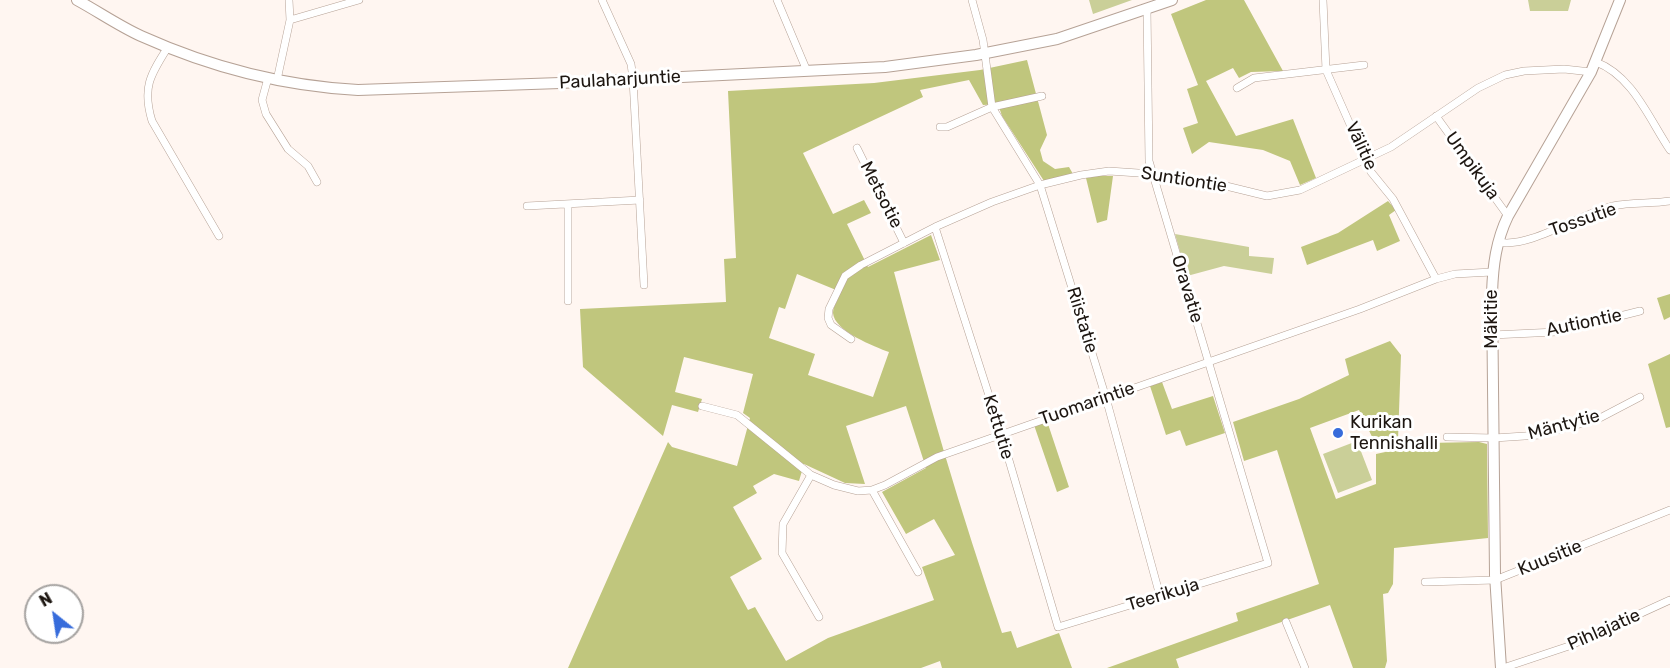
<!DOCTYPE html>
<meta charset="utf-8">
<style>
body{margin:0}
#map{position:relative;width:1670px;height:668px;overflow:hidden;background:#fff6f1;font-family:Rubik,sans-serif}
canvas{display:block}
.north{position:absolute;left:24px;top:584px;width:60px;height:60px;box-sizing:border-box;background:#fff;border:2px solid #a5a2a0;border-radius:50%;rotate:330deg;font-size:16px;font-weight:700;line-height:24px;text-align:center;color:#1d1611}
.north::after{content:'';display:block;margin:auto;width:21px;height:27px;background:#376cdb;clip-path:polygon(50% 0,100% 100%,50% 72%,0 100%)}
</style>
<div id="map">
<canvas width="1670" height="668"></canvas>
<div class="north">N</div>
</div>
<script>
const g = document.querySelector('canvas').getContext('2d');
g.lineJoin = 'round';
function fillPath(path, color) { g.fillStyle = color; g.fill(path, 'evenodd'); }
function strokePath(path, color, width, dash) { g.strokeStyle = color; g.lineWidth = width; g.lineCap = dash ? 'butt' : 'round'; g.setLineDash(dash || []); g.stroke(path); }
function drawText(font, color, halo, rows, align = 'center') {
  g.font = font + ' Rubik,sans-serif'; g.lineWidth = 6; g.setLineDash([]); g.textBaseline = 'middle'; g.strokeStyle = halo; g.fillStyle = color; for (const [text, x, y, turn = 0] of rows) {
    g.save(); g.translate(x, y); g.rotate((+turn || 0) * Math.PI / 180); g.textAlign = isNaN(turn) ? turn : align; if (halo) g.strokeText(text, 0, 0); g.fillText(text, 0, 0); g.restore();
  }
}
const green = new Path2D(`
 M1089,0H1132L1093,14Z
 M1528,0H1571L1568,11H1530Z
 M1175,234L1249,247V256L1274,258L1272,274L1224,266L1187,276Z
 M1357,441L1372,480L1338,493L1323,454Z`);
const forest = new Path2D(`
 M1206,0H1244L1283,71L1251,72L1239,78L1233,68L1206,81L1236,136L1293,119L1316,178L1300,185L1290,161L1263,150L1209,142L1192,154L1183,128L1198,123L1187,89L1198,85L1171,14Z
 M1027,60L1047,135L1040,150L1043,161L1055,169L1069,167L1073,174L1044,181L1002,116L998,104L983,105L969,80L920,90L923,97L803,153L833,214L864,200L871,213L847,224L868,267L931,235L940,260L894,272C926,394 961,514 1002,633L1011,631L1017,648L1059,633L1072,668H942L940,661L921,668H568L668,442L672,447L737,466L750,418L743,413L753,374L684,357L675,392L702,399L698,412L672,405L663,436L583,367L580,309L726,302L724,259L736,258L728,91L874,83L980,70ZM797,274L841,292C839,298 833,306 833,313C834,331 875,347 889,352L873,397L808,375L815,354L769,338L779,307L785,309ZM906,406L926,468L882,492L906,534L934,519L955,555L922,567L934,600L828,638L786,661L755,607L748,610L730,577L762,559L733,507L757,493L753,486L774,474L799,481L804,464L845,483L865,484L846,426Z
 M1098,176H1113L1107,220L1097,223L1086,178Z
 M1388,201L1396,210L1389,215L1400,241L1377,251L1373,240L1307,265L1301,247L1338,233Z
 M1670,294V317L1664,320L1657,298Z
 M1390,341L1401,355L1398,440L1376,445L1359,410L1310,428L1336,499L1376,484V454L1427,443L1479,442L1487,444L1488,538L1394,548L1393,584L1388,593L1383,594L1387,661L1385,668H1353L1330,605L1176,659L1179,668H1107L1238,621L1236,613L1319,584L1277,450L1244,461L1233,422L1299,399L1349,375L1345,359Z
 M1670,354V427L1666,428L1648,364Z
 M1162,382L1172,409L1213,396L1225,433L1186,446L1180,430L1166,435L1150,386Z
 M1047,421L1069,487L1057,492L1034,425Z`);
const street = new Path2D(`
 M602,0L631,64L633,79L644,285
 M777,0L807,71
 M972,0L983,40L992,107L1040,185L1106,398L1160,596
 M1323,0L1326,70L1371,172L1393,199L1436,279
 M290,20L359,0
 M168,47C150,75 142,88 152,121L219,236
 M1596,62C1633,76 1649,119 1670,150
 M268,78L262,100L266,114L288,149L308,166L317,182
 M277,80L290,20L289,0
 M1237,88L1254,78L1364,65
 M1436,116L1508,216
 M940,127H947L992,107L1042,96
 M857,148L904,243
 M568,205V301
 M527,206L640,200
 M935,227L1001,433L1058,627L1268,563L1149,161L1147,9
 M1498,242C1529,249 1580,214 1613,206C1631,202 1652,204 1670,201
 M1492,335L1556,332L1640,311
 M851,339L831,325L828,318L829,309L845,276L861,265L935,227L992,202L1040,185L1081,175L1109,171L1153,174L1222,185L1267,196L1300,190L1391,147L1478,88L1505,75L1524,71L1564,69L1591,72
 M702,406L737,415L811,475L834,485L858,491L872,490L885,485L937,457L1360,309L1436,279L1455,274L1492,272
 M1447,437L1494,438L1540,435L1598,419L1640,397
 M811,475L783,524L782,553L819,617
 M872,490L918,572
 M1425,582L1495,580L1670,510
 M1286,622L1305,668
 M1503,668L1569,646L1670,600`);
const secondary = new Path2D(`
 M77,0C99,12 119,26 141,36C210,67 283,86 358,90L560,83L885,67L976,55L1057,39L1172,0
 M1501,668L1495,575L1492,293C1493,265 1496,241 1508,216L1591,72L1620,0`);
const markers = [
 [1338,433,6,"#376cdb"]
];
const streetNames = [
 ["Paulaharjuntie",620,80,-3],
 ["Välitie",1361,146,65],
 ["Umpikuja",1472,166,54],
 ["Suntiontie",1184,180,9],
 ["Metsotie",881,195,63],
 ["Tossutie",1583,220,-19],
 ["Oravatie",1187,289,73],
 ["Mäkitie",1492,319,-90],
 ["Riistatie",1082,320,73],
 ["Autiontie",1584,323,-12],
 ["Tuomarintie",1087,404,-19],
 ["Mäntytie",1564,425,-15],
 ["Kettutie",998,427,73],
 ["Kuusitie",1550,558,-22],
 ["Teerikuja",1163,595,-17],
 ["Pihlajatie",1604,630,-24]
];
const poiNames = [
 ["Kurikan",1350,423],
 ["Tennishalli",1350,444]
];
fillPath(green, '#cacf98');
fillPath(forest, '#c0c67d');
strokePath(street, '#b6a296', 8);
strokePath(secondary, '#b6a296', 12);
strokePath(street, '#fff', 7);
strokePath(secondary, '#fff', 10);
for (const [x, y, r, color] of markers) { const dot = new Path2D(); dot.arc(x, y, r, 0, 2 * Math.PI); g.fillStyle = color; g.fill(dot); strokePath(dot, '#fff', 2); }
drawText('18px', '#1d1611', '#fff', streetNames);
drawText('18px', '#1d1611', '#fff', poiNames, 'left');
</script>
